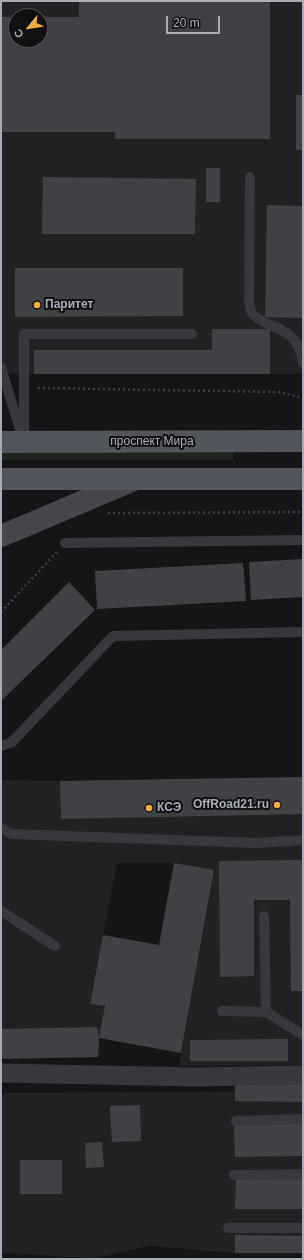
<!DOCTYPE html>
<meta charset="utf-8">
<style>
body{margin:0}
#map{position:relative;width:304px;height:1260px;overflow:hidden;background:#161618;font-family:Helvetica,sans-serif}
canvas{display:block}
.frame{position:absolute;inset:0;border:2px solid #a8adb8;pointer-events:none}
.north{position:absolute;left:8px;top:8px;width:40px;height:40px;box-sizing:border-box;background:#111113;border:1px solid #4d4f55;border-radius:50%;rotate:240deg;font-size:11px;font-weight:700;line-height:16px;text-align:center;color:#a8adb8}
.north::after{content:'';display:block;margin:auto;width:14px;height:18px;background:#f2b134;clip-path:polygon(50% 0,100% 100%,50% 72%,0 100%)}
.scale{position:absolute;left:166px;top:16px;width:54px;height:18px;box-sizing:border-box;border:2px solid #a8adb8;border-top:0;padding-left:5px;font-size:12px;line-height:14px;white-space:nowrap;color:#a8adb8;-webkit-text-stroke:3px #111113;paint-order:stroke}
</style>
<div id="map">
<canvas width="304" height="1260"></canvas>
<div class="frame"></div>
<div class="north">С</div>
<div class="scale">20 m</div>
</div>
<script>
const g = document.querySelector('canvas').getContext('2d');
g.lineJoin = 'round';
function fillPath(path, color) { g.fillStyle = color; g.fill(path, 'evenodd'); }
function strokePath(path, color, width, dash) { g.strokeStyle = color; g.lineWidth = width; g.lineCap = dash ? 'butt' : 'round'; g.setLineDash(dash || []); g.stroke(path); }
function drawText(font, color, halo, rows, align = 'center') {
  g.font = font + ' Helvetica,sans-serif'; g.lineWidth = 4; g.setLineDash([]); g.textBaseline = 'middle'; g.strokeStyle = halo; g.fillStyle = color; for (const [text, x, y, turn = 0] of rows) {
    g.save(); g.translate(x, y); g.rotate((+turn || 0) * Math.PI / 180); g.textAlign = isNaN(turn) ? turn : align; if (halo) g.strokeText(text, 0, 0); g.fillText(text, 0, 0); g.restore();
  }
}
const built = new Path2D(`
 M1,1H303V374H1ZM16,16H40V40H16Z
 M303,777V1065L179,1066L214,871L174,863H117L90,1004L105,1006L98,1057L1,1059V780L60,781Z
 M303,1091V1253H235L149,1246L95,1258L1,1253V1093Z`);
const green = new Path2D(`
 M1,452H233V460H1Z`);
const building = new Path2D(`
 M79,1H270V139H115V132H2L1,17H16V40H40V17H79Z
 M296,95H303V150H296Z
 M206,168H220V202H206Z
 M43,177L196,179L195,234H42Z
 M267,205L303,206V318L265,317Z
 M15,268H183V316L15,317Z
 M212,329H270V374H34V350H212Z
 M303,559V597L251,600L249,562Z
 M243,563L246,601L97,609L95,571Z
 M69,582L95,610L1,701V650Z
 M303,777V814L61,819L60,781Z
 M303,860V991H291L290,900H254V976L220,977L219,861Z
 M174,863L214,870L181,1053L99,1038L98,1057L1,1059V1029L97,1027L99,1038L105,1006L90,1004L103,935L159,945Z
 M288,1039V1061H190V1040Z
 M235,1084H303V1102L235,1101Z
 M140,1105L141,1141L112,1142L110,1106Z
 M303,1123V1156L235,1157L234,1124Z
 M102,1142L104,1167L86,1168L85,1143Z
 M20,1160H62V1194H20Z
 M236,1177H303V1209H235Z
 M235,1235L303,1236V1253H235Z`);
const path = new Path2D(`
 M38,388L279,392L303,398
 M108,513L303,512
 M1,612L57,552`);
const lane = new Path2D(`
 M250,177L249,302C250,306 250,311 253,314C257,319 263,321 268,324C290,332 299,339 303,363
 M1,367L21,433
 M24,442V334H192
 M65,543L303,540
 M1,746L12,742L113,636L303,632
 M1,828L11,834L257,843L303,840
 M1,911L55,946
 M264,916L266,1012
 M222,1011L266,1012L303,1035
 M236,1121L303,1119
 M234,1175L303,1174
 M228,1228H303`);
const street = new Path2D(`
 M1,1073L196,1077L303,1075`);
const secondary = new Path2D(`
 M1,536L136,479`);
const primary = new Path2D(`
 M1,442L303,441
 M1,479H303`);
const markers = [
 [37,305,4,"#f2b134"],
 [277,805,4,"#f2b134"],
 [149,808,4,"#f2b134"]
];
const poiNames = [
 ["Паритет",45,305],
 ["OffRoad21.ru",269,805,"right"],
 ["КСЭ",157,808]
];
const streetNames = [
 ["проспект Мира",152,442]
];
fillPath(built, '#222225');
fillPath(green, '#1e261f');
fillPath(building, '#404145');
strokePath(path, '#3d3f44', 2.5, [2, 3]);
strokePath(lane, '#37383d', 10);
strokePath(street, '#37383d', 19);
strokePath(secondary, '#45474d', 22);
strokePath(primary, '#53555c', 22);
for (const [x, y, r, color] of markers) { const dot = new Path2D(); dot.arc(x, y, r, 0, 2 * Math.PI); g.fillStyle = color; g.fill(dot); strokePath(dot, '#111113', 1.5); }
drawText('bold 12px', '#a8adb8', '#111113', poiNames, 'left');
drawText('12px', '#a8adb8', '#111113', streetNames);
</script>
